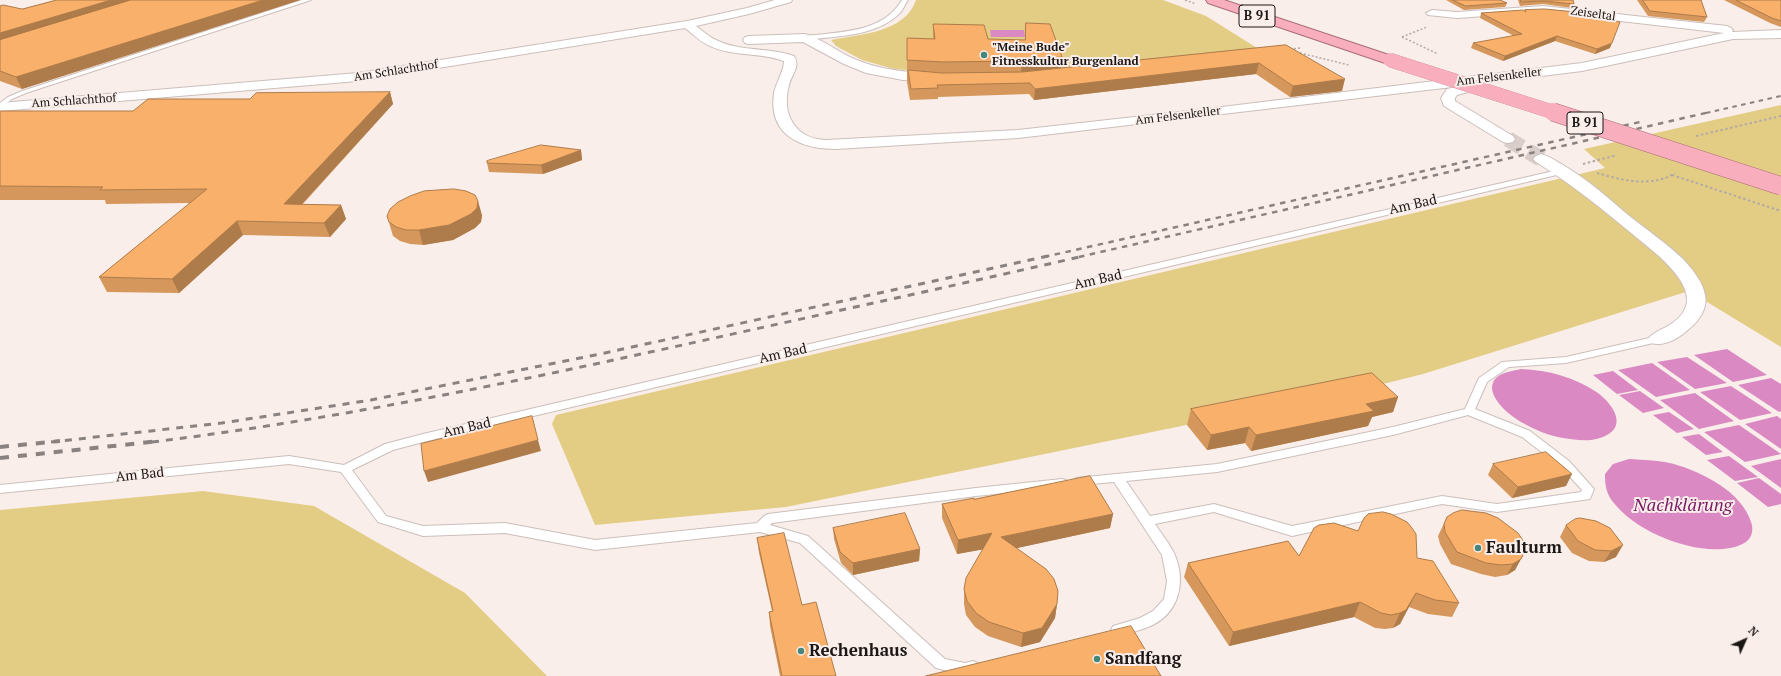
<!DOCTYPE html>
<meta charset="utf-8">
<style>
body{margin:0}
#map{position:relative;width:1781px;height:676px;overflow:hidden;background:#faeeea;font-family:"PT Serif",serif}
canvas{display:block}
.north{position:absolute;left:1725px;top:620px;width:40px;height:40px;-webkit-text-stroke:3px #faeeea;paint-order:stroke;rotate:45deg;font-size:11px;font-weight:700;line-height:16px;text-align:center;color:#1b1716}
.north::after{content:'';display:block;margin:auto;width:14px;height:18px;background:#1b1716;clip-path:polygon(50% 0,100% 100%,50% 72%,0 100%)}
</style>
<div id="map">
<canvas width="1781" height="676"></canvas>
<div class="north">N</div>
</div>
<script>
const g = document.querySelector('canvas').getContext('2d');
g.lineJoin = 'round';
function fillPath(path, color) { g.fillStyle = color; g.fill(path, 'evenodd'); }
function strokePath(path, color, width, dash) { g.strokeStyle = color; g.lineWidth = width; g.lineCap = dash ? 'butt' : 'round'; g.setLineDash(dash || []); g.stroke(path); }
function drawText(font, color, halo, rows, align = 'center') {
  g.font = font + ' "PT Serif",serif'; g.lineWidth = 4; g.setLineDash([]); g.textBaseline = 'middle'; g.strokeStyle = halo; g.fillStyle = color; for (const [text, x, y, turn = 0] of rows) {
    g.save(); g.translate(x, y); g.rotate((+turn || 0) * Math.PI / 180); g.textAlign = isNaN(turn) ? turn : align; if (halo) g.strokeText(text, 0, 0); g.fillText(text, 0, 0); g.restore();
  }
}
const green = new Path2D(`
 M916,0H1163L1206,16L1257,48L1056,69L933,72L894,69L862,60L836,46L831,40C860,34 905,33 916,0Z
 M1781,105V347L1689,291L1423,374L1367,388L786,507L595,525L552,424L556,415L1605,168L1584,149Z
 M203,491L314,506L465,593L547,676H0V510Z`);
const water = new Path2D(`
 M990,30H1024L1025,37H991Z
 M1727,349L1767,375L1733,382L1694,355Z
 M1687,357L1727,383L1695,389L1657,362Z
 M1652,363L1690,390L1656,397L1618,370Z
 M1521,369C1548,370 1575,377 1598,393C1616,407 1628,429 1600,438C1589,442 1575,440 1563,438C1550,436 1535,430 1523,423C1511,417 1483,395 1495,379C1501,372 1513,371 1521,369Z
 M1613,371L1638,390L1617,394L1593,375Z
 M1771,378L1781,384V411L1779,412L1738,385Z
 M1731,386L1772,413L1740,420L1700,392Z
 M1640,391L1664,408L1643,413L1619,395Z
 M1695,393L1734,421L1699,429L1660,400Z
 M1669,412L1694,429L1677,433L1653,415Z
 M1777,416L1781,419V449L1745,424Z
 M1739,425L1781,454L1745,462L1704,432Z
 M1699,434L1723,452L1706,455L1682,437Z
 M1729,456L1758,477L1735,481L1707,460Z
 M1629,459C1644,460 1659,460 1674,464C1702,472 1742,492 1751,522C1753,527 1753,534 1749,539C1745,544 1736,547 1730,548C1693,555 1636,532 1613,502C1606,493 1605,485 1605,474L1613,464Z
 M1781,459V488L1751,466Z
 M1759,478L1781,494V504L1768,507L1737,483Z`);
const minorTunnel = new Path2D(`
 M1508,139L1541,159`);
const pathFar1 = new Path2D(`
 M1185,0L1196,4
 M1402,37L1438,54
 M1402,37L1427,27
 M1290,49L1301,48
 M1300,53L1349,65`);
const path = new Path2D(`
 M1696,136L1781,116
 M1583,164L1617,155
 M1597,173C1621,180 1652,188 1675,173
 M1672,175L1781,211`);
const service = new Path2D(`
 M302,0H311L26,93L12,99L0,108V103L8,97L22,91Z
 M902,0H908C905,4 903,10 900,13C876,37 836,36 805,40L802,38L805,36C839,32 883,33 902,0Z
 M1562,169H1565V173L423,442L393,450L352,470L386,516L423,526L505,523L595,540L757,523L764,516L768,514L976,488L1062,479L1066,480L1068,483L1066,486L1062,487L976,496L772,523L770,525L808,536L945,659L965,663L973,661L978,663L980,667L978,671L965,675L936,668L800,543L760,532L595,550L505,533L423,536L378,522L341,472L289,464L0,493V485L289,456L344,465L385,444L423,434Z
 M1658,336L1663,339L1662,341L1566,363L1509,367L1487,382L1475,409L1530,431L1569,461L1594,489L1590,499L1497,512L1442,504L1292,536L1214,512L1155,524C1161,533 1169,543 1174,553C1187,582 1179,615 1148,627C1138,631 1128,633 1118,636L1113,634L1111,630L1113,626L1140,618L1153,611L1164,599L1167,581L1162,555L1114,482L1080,485L1076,484L1074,481L1076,478L1217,464L1393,427L1465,409L1479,378L1502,362L1566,357ZM1468,415L1522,437L1561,467L1582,490L1581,492L1497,504L1442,496L1292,526L1214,504L1150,516L1126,481L1217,472L1393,435Z`);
const minor = new Path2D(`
 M775,0H792L791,2L749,14L696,26C703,31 709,37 716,40C740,52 769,47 794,56C801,66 791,76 789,85C781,114 795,139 826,140L1018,130L1197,110L1582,63L1724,33L1543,12L1457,18L1428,15L1426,13L1432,10L1457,12L1543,6L1727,26L1731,28L1733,30L1732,32L1781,30V38L1733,39L1582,71L1476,84L1479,87L1477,90L1457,95L1455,98V101L1513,136L1515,139L1513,142L1508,143L1503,142L1444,106L1441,98L1447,89L1461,86L1018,138L836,149C800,149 768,135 774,93C776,82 784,72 784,61C760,52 734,57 710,46C700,42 693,34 685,28L358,81L0,111V103L358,73L687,21L747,8Z
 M805,34C822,39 837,51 852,58C878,70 906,72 934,74L939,75L941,78L939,81L934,82L903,80L866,73L844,64L803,42L749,44L745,43L743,40L745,37L749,36Z
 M1541,154C1549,156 1556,161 1563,165C1587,179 1607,197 1628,215C1647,230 1666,243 1683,259C1692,269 1703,282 1705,295C1708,308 1699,321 1689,329C1679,338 1665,347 1651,343L1648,339C1653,332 1664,329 1671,324C1704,302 1679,275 1659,256C1619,223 1580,189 1536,162L1533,159L1536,156Z`);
const trunk = new Path2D(`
 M1206,0H1224L1395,57L1397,60L1395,63H1385L1208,3Z`);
const railFar3 = new Path2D(`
 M1706,113L1781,96`);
const railFar2 = new Path2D(`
 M1044,257L1640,122
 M1079,257L1710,112`);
const railFar1 = new Path2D(`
 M51,442L222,423L371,400L605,353L1048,256
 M152,442C332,420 510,383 687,344C819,315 952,286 1084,256`);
const rail = new Path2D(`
 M0,447L60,441
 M0,458L160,441`);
const trunkBridgeFar1 = new Path2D(`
 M1390,60L1556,113`);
const trunkBridge = new Path2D(`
 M1553,112L1781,186`);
const wall = new Path2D(`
 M57,0H300L22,89L0,81V6L22,9Z
 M1446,0H1500L1507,3L1505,7L1464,10Z
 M1518,0H1573L1574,4L1572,8L1543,4L1520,6Z
 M1637,0H1701L1707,17L1704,22L1648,16Z
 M1724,0H1781V27L1770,23Z
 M1525,10L1576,15L1610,48L1595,54L1555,41L1503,61L1471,48L1473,43L1514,36L1480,18L1481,13L1525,11Z
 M933,24L988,39L1061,68L1286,45L1342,91L1290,97L1256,74L1034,100L1029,94L938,97V99L910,100L907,82V38L933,39Z
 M390,92L393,104L302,205H341L346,219L330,237L243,235L179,293L107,292L99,277L190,203L106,204L105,200H0V111H133L250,99Z
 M581,150L582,160L543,174L489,172L487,163Z
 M482,215L481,222L475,228L453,240L423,245L410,244L400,241L393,236L387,216Z
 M1398,397L1393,412L1372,417L1368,426L1251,451L1245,443L1207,450L1187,425L1191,409Z
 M1493,464L1566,486L1512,498L1488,475Z
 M974,499L1113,514L1110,528L1016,548L1057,604L1055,618L1040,642L1021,647L988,636L975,627L966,615L964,604V589L983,549L957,554L942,518V504Z
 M1447,517L1525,551L1515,570L1507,575L1495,577L1481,574L1451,564L1440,544L1438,536Z
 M1596,521L1616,557L1604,562L1589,561L1572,553L1560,537L1566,525Z
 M833,528L920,549L919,561L853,575L841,563L834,539Z
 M1358,531L1417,558L1459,603L1452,617L1428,614L1409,607L1400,624L1393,628L1385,629L1375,628L1354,617L1229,646L1184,577L1188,563L1299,556Z
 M757,538L802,605L836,676H780L770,626L769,612L772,611L759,553Z`);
const shadedWall = new Path2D(`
 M111,0H150L0,45V33Z
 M263,0H300L22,89L16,77Z
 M1557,36L1555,41L1503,61L1505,56Z
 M1612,43L1610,48L1595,54L1597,49Z
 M1062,57L1061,68L1021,72L1022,61Z
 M1259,63L1256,74L1034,100L1035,89Z
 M1345,79L1342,91L1290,97L1293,86Z
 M390,92L393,104L289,218L284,204Z
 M581,150L582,160L543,174L541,165Z
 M478,201L482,215L481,222L475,228L453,240L423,245L419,230Z
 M341,205L346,219L330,237L324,223Z
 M237,221L243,235L179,293L172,279Z
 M1398,397L1393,412L1372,417L1368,426L1251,451L1256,435L1366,404Z
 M1249,427L1245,443L1207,450L1211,435Z
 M538,440L541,451L428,482L424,471Z
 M1572,474L1566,486L1512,498L1518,487Z
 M1113,514L1110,528L999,552L1001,537Z
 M992,533L991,548L957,554L958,540Z
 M1623,545L1616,557L1604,562L1611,551Z
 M920,549L919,561L853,575V563Z
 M1521,559L1515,570L1507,575L1513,564Z
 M1416,593L1409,607L1400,624L1393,628L1400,613Z
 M1360,602L1354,617L1229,646L1233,632Z
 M1057,604L1055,618L1040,642L1021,647L1023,633Z`);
const building = new Path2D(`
 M57,0H111L0,33V6L3,5L22,9Z
 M131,0H263L16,77L0,71V40Z
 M1453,0H1500L1507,3L1466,6Z
 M1521,0H1573L1574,4L1544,1L1521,2Z
 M1643,0H1701L1707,17L1650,11Z
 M1736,0H1781V21L1772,18Z
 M1545,9L1576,12V15L1620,22L1612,43L1597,49L1557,36L1505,56L1473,43L1522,34L1481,13L1523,10L1526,12L1525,10Z
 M1026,23L1050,24L1062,57L1022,61L942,62L907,60V38L935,39L933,24L984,25L988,39L1025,40Z
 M1286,45L1345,79L1293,86L1259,63L1035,89L1030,83L937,85L938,88L911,89L908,70L942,73L1022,72Z
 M390,92L284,204L341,205L324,223L237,221L172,279L99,277L207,189L100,190L103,187L0,186V111H133L148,99H250L256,93Z
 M541,145L581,150L541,165L487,163V161Z
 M454,189L466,191L475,195L478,201L477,208L471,214L449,225L419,230H406L396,227L389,222L387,216L390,209L398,202L410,196L424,191Z
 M1372,373L1398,397L1366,404L1374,411L1256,435L1249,427L1211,435L1191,409Z
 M532,416L538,440L424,471L421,444Z
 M1546,452L1572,474L1518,487L1493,464Z
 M1090,476L1113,514L1001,537L1046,569L1054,579L1058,591L1057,604L1042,628L1023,633L989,622L976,613L967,601L964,589L966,578L992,533L958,540L942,504L974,498V499Z
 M1462,510L1486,513L1498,518L1518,533L1524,542L1525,551L1521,559L1513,564L1501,565L1486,563L1457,552L1445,532L1444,524L1447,517L1453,513Z
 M1383,512L1391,514L1407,522L1412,528L1416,534L1417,558L1433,561L1459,603L1435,600L1416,593L1406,610L1400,613L1391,615L1381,613L1360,602L1233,632L1188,563L1288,541L1299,556L1314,528L1319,525L1334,523L1358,531L1364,518L1368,514Z
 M905,513L920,549L853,563L840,552L833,528Z
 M1580,518L1596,521L1610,528L1623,545L1611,551L1595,550L1578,541L1566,525L1575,519Z
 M784,533L802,605L816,602L836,676H782L769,612L773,611L757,538Z
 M1131,626L1161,676H926Z`);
const markers = [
 [984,55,4,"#458779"],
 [1478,548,4,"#458779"],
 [801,651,4,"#458779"],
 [1097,659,4,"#458779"]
];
const farStreetnames = [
 ["Zeiseltal",1593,14,8],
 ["Am Schlachthof",396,71,-9],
 ["Am Felsenkeller",1499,77,-7],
 ["Am Schlachthof",74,101,-4],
 ["Am Felsenkeller",1178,116,-7]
];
const farPoinames = [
 ["\"Meine Bude\"",992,48],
 ["Fitnesskultur Burgenland",992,62]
];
const shields = [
 [1257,16,36],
 [1585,123,36]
];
const shieldNames = [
 ["B 91",1257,16],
 ["B 91",1585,123]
];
const streetNames = [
 ["Am Bad",1413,205,-13],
 ["Am Bad",1098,280,-13],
 ["Am Bad",783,354,-13],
 ["Am Bad",467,428,-13],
 ["Am Bad",140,475,-6]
];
const nearPoinames = [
 ["Faulturm",1486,548],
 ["Rechenhaus",809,651],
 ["Sandfang",1105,659]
];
const nearWaternames = [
 ["Nachklärung",1683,506]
];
fillPath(green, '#e3cc84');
fillPath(water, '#da89c2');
strokePath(minorTunnel, '#d9ceca', 16, [16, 8]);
strokePath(service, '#cbbfbc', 2);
strokePath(minor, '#cbbfbc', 2);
strokePath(trunk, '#a96c78', 2);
strokePath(pathFar1, '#b3aaa6', 1.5, [2, 2]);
strokePath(path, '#b3aaa6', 2, [2.5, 2.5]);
fillPath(service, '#fff');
fillPath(minor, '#fff');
fillPath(trunk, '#f8aebc');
strokePath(railFar3, '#8a8280', 2, [4.5, 4.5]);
strokePath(railFar2, '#8a8280', 2.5, [5.5, 5.5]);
strokePath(railFar1, '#8a8280', 3, [7, 7]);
strokePath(rail, '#8a8280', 4, [9, 9]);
strokePath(trunkBridgeFar1, '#a96c78', 14, []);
strokePath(trunkBridge, '#a96c78', 19, []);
strokePath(trunkBridgeFar1, '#f8aebc', 14);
strokePath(trunkBridge, '#f8aebc', 18);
fillPath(wall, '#d5975b');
fillPath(shadedWall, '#ae7b4a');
fillPath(building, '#f8b06a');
strokePath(building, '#ae7b4a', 1);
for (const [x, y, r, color] of markers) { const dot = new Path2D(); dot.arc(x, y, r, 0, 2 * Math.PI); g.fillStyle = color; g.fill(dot); strokePath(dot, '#faeeea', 1.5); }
drawText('12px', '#1b1716', '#faeeea', farStreetnames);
drawText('bold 12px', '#1b1716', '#faeeea', farPoinames, 'left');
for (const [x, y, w] of shields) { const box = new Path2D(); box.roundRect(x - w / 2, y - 11, w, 22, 3); g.fillStyle = '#faeeea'; g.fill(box); strokePath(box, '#1b1716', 1); }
drawText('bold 13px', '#1b1716', null, shieldNames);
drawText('14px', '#1b1716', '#faeeea', streetNames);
drawText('bold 17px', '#1b1716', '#faeeea', nearPoinames, 'left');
drawText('italic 18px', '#781962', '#faeeea', nearWaternames);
</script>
